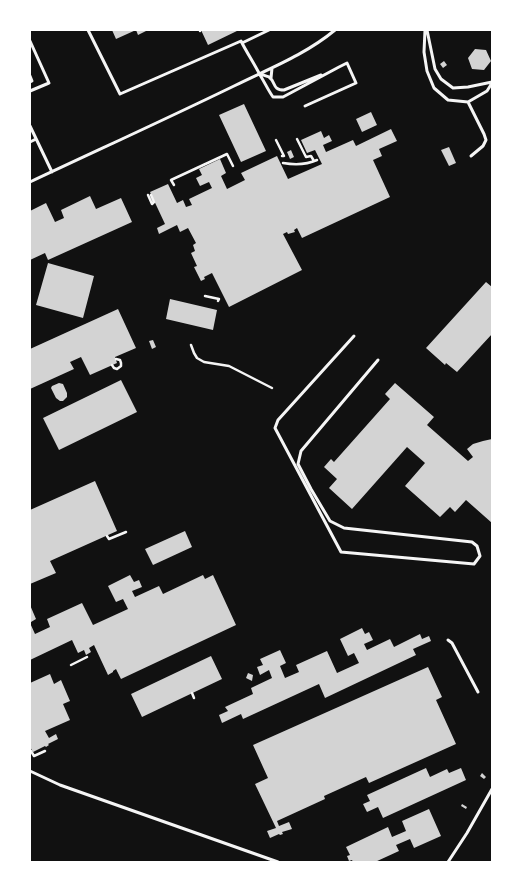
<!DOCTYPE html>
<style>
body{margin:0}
#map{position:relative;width:522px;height:892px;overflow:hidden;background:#111;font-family:Raleway,sans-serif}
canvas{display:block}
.frame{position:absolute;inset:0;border:31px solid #fff;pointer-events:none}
</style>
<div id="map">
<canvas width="522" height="892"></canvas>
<div class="frame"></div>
</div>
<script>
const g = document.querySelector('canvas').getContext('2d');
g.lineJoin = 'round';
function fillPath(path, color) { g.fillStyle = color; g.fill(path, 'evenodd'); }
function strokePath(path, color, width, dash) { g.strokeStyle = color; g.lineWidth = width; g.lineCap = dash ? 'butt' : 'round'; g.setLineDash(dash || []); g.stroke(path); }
const building = new Path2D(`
 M112,30H136L116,39Z
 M136,30H148L138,35Z
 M201,30H239L208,45Z
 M475,49L486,50L491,61L484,70L472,69L468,58Z
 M444,61L447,65L443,68L440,64Z
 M244,104L266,151L241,162L219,115Z
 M371,112L377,125L362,132L356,119Z
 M391,129L397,141L379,149L382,156L373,160L390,197L302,238L297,228L294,230L295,232L288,234L287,232L283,234L302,270L229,307L212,273L204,277L205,279L201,281L194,267L197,266L191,253L195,251L193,245L196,243L188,228L180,232L177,225L159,234L157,228L165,224L150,192L168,184L177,203L183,200L186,207L192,205L189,199L212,188L209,182L200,186L196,178L202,175L199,169L220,159L226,173L221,176L227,189L245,180L241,173L277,156L288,179L322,164L315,150L307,153L301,140L321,131L324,138L329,135L332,141L323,145L326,152L353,140L356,146Z
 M449,147L456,163L449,166L441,150Z
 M291,150L294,157L290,159L287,152Z
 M90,196L96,209L121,198L132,222L48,260L45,253L30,260V211L46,203L55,222L64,218L61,210Z
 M48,263L94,276L83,318L36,305Z
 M486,282L492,287V334L457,372L446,363L445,365L426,348Z
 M170,299L217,310L213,330L166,319Z
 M118,309L136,348L115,357L117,363L90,375L81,357L70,362L74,369L30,389V349Z
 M153,340L156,347L152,349L149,341Z
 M121,380L137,412L59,450L43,418Z
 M59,383L63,384L67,393V397L63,401H60L56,398L51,388L52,386Z
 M395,383L434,417L427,425L468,461L473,457L467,449L473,444L483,441L492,439V523L466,500L455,512L450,507L440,517L405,486L425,463L407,447L352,509L329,488L337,479L324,467L331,459L334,462L390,399L385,394Z
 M95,481L117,531L50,561L56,573L30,584V510Z
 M185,531L192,547L153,565L145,549Z
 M130,575L134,582L139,580L142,587L132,591L135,597L159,586L163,594L203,575L205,579L213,575L236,625L121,679L116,669L113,671V672L108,675L94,645L89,648L91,652L86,655L84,650L78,653L72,640L30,660V623L35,634L50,627L47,619L82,603L93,625L128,609L123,599L116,602L108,586Z
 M30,605L36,619L31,622L30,620Z
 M362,628L365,634L369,632L373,640L364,644L367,650L390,639L394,647L420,634L422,639L429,636L431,641L413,649L416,655L325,698L319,684L243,719L241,714L222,723L219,715L228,711L225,707L253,694L251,688L272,678L269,670L260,675L257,667L263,665L260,659L280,650L286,663L280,666L285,678L299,672L296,665L327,651L337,673L359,663L354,653L348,656L340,639Z
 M211,656L222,679L142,717L131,694Z
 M428,667L442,697L436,700L456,744L369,783L366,777L324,796L325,799L277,821L279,826L289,822L292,829L282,832L283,834L280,835L279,834L270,838L267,831L276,828L255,784L268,778L253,745Z
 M248,673L253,675L252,681L246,678Z
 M50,674L54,684L61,680L70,701L63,704L70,720L45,731L49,738L56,734L58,739L48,744L49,745L46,747L45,746L33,752L30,747V683Z
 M426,768L430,777L447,769L449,773L461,768L466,780L383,818L378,807L367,812L363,804L370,801L367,795Z
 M482,773L486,777L484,779L480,776Z
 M462,804L467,807L466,809L461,806Z
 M429,809L441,836L414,848L410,839L396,845L399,851L375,862H353L352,860L349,861L347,856L350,855L346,847L388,827L392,837L406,831L402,821Z`);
const path = new Path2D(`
 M200,30V31
 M297,139L306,157L311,156L314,161
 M276,140L284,156H282
 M283,163C295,165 306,165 317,160
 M174,185L171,180L227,154L233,166
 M148,195L152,204L154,202L151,195
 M205,296L219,299L218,301
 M191,345L194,353L197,358L204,362L229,366L272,388
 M112,365L114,368L117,369L121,366V363L120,360L116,359
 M107,536L109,539L126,532
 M71,665L87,657
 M192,693L194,698
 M31,751L34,756L45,751`);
const service = new Path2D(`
 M88,30L120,94L241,41C247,53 254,63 260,75C265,83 268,90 273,97H283L339,67
 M425,30L424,52L427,71L434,88L448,100L468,102L487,91L492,83
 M427,30L435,69L441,79L453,88L468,87L492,82
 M30,41L49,83L30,91
 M242,43L269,30
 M259,73C262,75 266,76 269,77C276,82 272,90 284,90L321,75
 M30,76L32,81L30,82
 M271,78L272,68
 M468,102L484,134L486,140L483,146L471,156
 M305,106L356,83L347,63L339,67
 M30,126L52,172
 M30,142L36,139
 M30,182C98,150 166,119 234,86C268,69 305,55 335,30
 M354,336L278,420L275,428L341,552L474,564L480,556L477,546L472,542L344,528L330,521L311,489L298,464L301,451L378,360
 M448,640L452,643L478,692
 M30,771L60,785L278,862
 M448,862L467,833L492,789`);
fillPath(building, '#d3d3d3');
strokePath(path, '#f5f5f5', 2.5);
strokePath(service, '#f5f5f5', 3);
</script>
